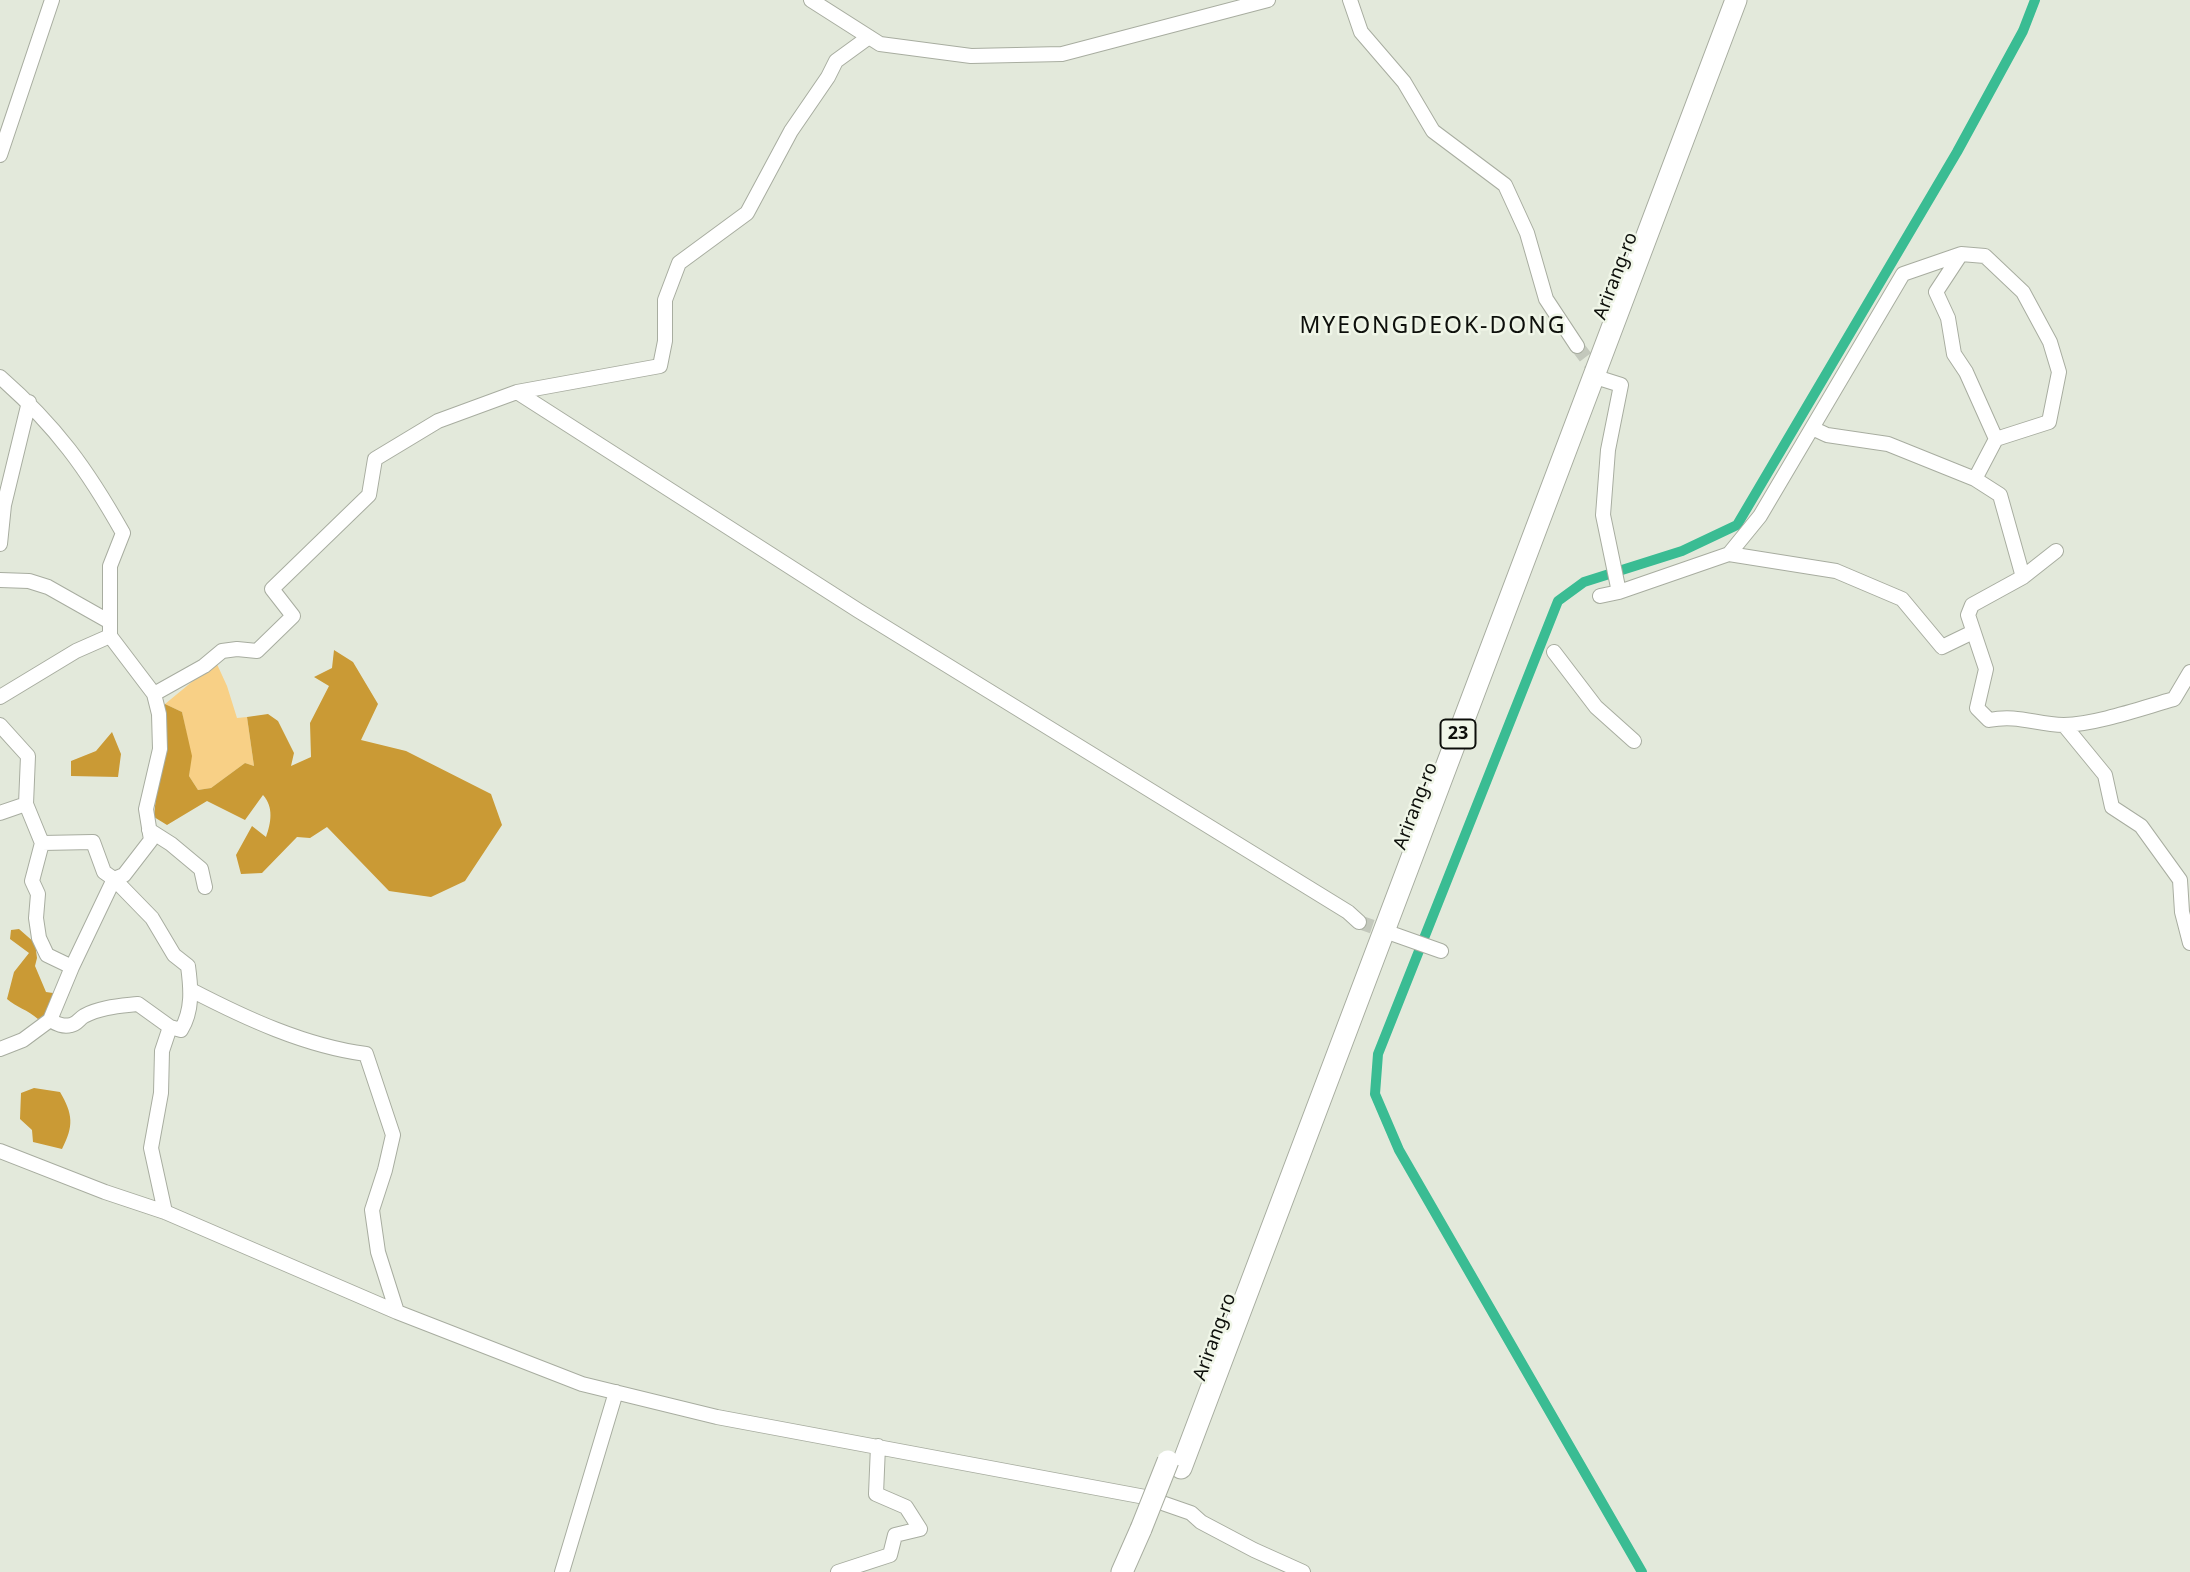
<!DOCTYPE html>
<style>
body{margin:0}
canvas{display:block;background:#e3e9db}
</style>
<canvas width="2190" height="1572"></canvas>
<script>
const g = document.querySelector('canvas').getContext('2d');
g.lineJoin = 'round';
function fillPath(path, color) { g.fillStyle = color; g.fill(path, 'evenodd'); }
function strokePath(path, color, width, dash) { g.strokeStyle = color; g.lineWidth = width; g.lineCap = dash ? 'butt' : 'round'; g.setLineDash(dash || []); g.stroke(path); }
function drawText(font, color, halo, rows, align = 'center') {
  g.font = font + ' "Noto Sans",sans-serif'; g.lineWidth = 5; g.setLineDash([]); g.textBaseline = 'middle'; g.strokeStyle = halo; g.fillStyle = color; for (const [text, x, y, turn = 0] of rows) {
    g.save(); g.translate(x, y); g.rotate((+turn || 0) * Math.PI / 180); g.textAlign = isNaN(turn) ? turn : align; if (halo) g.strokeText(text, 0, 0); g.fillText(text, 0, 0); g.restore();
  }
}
const green = new Path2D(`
 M216,662L227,686L237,718L247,717L254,766L245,763L211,788L198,790L189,776L191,756L182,712L165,704Z`);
const forest = new Path2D(`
 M334,650L353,662L378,704L361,740L406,751L491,794L502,825L465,881L431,897L389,891L327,827L310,838L297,837L262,873L241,874L236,855L252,826L266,837C271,823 274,807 263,795L245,820L207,801L167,825L154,817L165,704L182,712L192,756L189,776L198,790L211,788L245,763L254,766L247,717L268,714L278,721L294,753L291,766L311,757L310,723L329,686L314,677L332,668Z
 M112,732L121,754L118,777L71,776V761L96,751Z
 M19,929L35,943L37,958L35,966L46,992L53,993L54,999L48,1016L38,1019C28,1010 16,1007 7,999L14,972L29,953L10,939L11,930Z
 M34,1088L60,1092C73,1114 74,1126 62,1149L33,1142L32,1130L20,1119L21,1093Z`);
const canal = new Path2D(`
 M1642,1572L1399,1150L1375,1094L1378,1054L1558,601L1584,582L1682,551L1737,525L1957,152L2023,31L2035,0`);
const minorTunnel = new Path2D(`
 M1577,346L1599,375
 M1359,922L1391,933`);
const minor = new Path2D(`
 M811,0L880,44L971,56L1062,54L1268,0
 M1350,0L1361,32L1404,82L1433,131L1505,185L1527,233L1546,299L1577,346
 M0,155L52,0
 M1961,254L1936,292L1948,318L1954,354L1966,372L1996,439
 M0,377C56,426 87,469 123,533L110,566V636L154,694L159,714L160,749L146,809L151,840L124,875L114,879L72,967L50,1020L23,1040L0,1049
 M1602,379L1621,385L1608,450L1603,515L1619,592
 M517,392L859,611L1348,912L1359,922
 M1975,479L2000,495L2023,577
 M0,544L4,505L29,402
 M2056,551L2023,577L1972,605L1968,615L1986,669L1977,708L1989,720C2019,714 2036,725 2064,725C2097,724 2142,708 2174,699L2190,672
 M1729,554L1836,571L1902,599L1942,647L1973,632
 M0,580L29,581L48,587L110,622
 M1600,596L1619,592L1729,554L1760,516L1903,274L1961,254L1985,256L2023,292L2050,342L2059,372L2049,422L1996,439L1975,479L1888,444L1827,435L1812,428
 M1554,652L1596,707L1634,741
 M154,694L204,666L222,651L237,649L257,651L293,616L272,589L369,495L375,459L438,421L517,392L660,366L665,341V300L679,263L747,213L791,131L828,77L836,61L869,37
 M0,697L76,651L110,636
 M0,725L28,756L26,804L0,813
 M2064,725L2105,775L2112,807L2141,826L2180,880L2182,912L2190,943
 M26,804L42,843L32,881L38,894L36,918L39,938L47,955L72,967
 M149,830L171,844L201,869L205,887
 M42,843L93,842L104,872L114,879L152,918L174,955L188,966C191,988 193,1010 181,1030L170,1027L138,1004C121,1006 100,1007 84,1016C79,1019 77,1024 71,1025C63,1027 57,1024 50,1020
 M1393,934L1441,951
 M191,990C245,1018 305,1046 366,1054L393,1135L385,1170L372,1210L378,1252L397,1312
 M0,1151L105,1192L165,1212L397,1312L582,1384L717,1417L1145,1497L1191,1513L1201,1522L1254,1550L1303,1572
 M165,1212L151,1148L161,1093L162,1051L170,1027
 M562,1572L616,1392
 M838,1572L890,1555L895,1535L920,1529L906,1507L876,1494L878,1446`);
const highway = new Path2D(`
 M1181,1468L1736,0
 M1122,1572L1141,1529`);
const highwayBridge = new Path2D(`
 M1141,1529L1168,1461`);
const shields = [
 [1458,734,35]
];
const shieldNames = [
 ["23",1458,734]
];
const streetNames = [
 ["Arirang-ro",1616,276,-69],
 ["Arirang-ro",1416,806,-69],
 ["Arirang-ro",1215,1337,-70]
];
const quarterNames = [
 ["MYEONGDEOK-DONG",1433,326]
];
fillPath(green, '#f8d086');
fillPath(forest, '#ca9a35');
strokePath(canal, '#3abc93', 10);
strokePath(minorTunnel, '#c3c8bc', 14, [14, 7]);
strokePath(minor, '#a8ada0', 16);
strokePath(highway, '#a8ada0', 23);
strokePath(minor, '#fff', 14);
strokePath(highway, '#fff', 21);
strokePath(highwayBridge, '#a8ada0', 23, []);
strokePath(highwayBridge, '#fff', 21);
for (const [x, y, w] of shields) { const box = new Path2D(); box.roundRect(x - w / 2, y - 14.5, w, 29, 5); g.fillStyle = '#f0f6e8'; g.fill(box); strokePath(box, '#0d0f0b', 2); }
drawText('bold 18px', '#0d0f0b', null, shieldNames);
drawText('19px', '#0d0f0b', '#f0f6e8', streetNames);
g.letterSpacing = '2px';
drawText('23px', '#0d0f0b', '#f0f6e8', quarterNames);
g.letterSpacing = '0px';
</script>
